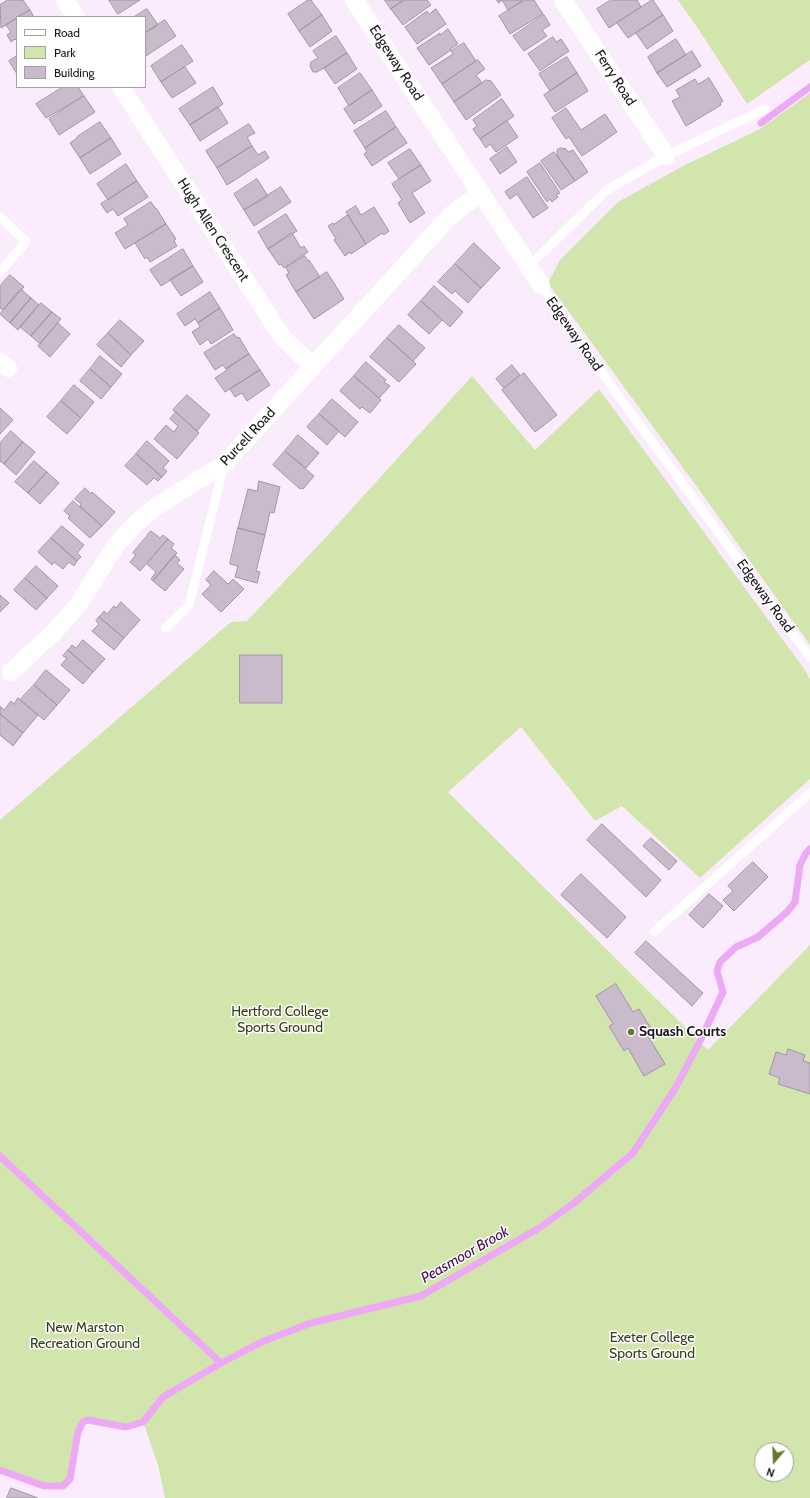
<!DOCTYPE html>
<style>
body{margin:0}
#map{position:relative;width:810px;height:1498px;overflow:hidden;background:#fbecfd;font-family:Cabin,sans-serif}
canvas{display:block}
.legend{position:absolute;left:16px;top:16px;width:130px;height:72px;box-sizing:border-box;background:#fff;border:1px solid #a3a1a4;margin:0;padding:5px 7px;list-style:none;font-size:12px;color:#1a151b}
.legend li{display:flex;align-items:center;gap:8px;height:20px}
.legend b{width:20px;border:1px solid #a3a1a4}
.north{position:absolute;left:754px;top:1442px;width:40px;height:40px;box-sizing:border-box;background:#fff;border:1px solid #a3a1a4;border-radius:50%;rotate:199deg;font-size:11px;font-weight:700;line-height:16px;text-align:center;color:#1a151b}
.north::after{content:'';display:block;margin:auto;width:14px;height:18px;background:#637a2b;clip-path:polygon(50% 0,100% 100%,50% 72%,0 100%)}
</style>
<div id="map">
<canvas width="810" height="1498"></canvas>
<ul class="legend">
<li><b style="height:5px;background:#fff"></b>Road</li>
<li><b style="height:11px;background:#d1e5ac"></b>Park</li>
<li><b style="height:11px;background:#cabbcc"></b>Building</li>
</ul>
<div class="north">N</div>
</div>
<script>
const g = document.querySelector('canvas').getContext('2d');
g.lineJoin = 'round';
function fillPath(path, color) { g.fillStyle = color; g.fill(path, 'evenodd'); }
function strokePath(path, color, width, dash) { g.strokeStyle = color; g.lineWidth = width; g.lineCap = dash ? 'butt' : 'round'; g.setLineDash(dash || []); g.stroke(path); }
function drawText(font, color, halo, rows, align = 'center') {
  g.font = font + ' Cabin,sans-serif'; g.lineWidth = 3; g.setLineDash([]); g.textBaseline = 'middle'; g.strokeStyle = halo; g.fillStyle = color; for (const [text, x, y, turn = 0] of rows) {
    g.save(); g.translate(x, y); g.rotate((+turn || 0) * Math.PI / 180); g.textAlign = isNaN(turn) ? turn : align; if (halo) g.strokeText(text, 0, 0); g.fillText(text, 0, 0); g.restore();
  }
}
const green = new Path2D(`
 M678,0H810V60L747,104L699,30Z
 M810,93V645L700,491L548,283L560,260L618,202L683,166L760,129Z
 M472,376L535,450L599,389L805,670L810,679V779L700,878L622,806L595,821L521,727L448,792L708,1050L810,945V1498H165L158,1465L143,1422L126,1427L88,1420L83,1422L78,1432L70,1479L63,1486H44L0,1470V820L226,626L232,622L247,621L328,535ZM762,1450H786V1474H762Z`);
const stream = new Path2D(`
 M761,123L810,87
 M0,1156L221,1363
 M0,1470L44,1486H63L70,1479L78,1432L83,1422L88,1420L126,1427L143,1422L163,1397L221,1363L264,1341L311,1323L421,1296L539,1228L574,1203L633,1153L676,1087L701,1039L723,992L717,971L720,962L736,947L758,937L787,912L795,902L800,865L806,853L810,849`);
const building = new Path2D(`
 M8,0H23L30,10L17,17V18L1,28L0,5Z
 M109,0H140L118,14Z
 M308,0H311L322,15L299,31L288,14Z
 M385,0H404L391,9Z
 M404,0H427L431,5L403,25L391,9Z
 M497,0H523L508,10L502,0L499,3Z
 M525,0H534L543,14L510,34L499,16Z
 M611,0H637L641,7L609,28L597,9Z
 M652,0H653L663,15L628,38L617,23Z
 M147,9L158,25L145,33V17H134Z
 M436,9L446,24L417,44L405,27L427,11L429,14Z
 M30,10L34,17H19Z
 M322,15L332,31L310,47L299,31Z
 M544,15L550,25L542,30L547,36L524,51L513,36Z
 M663,15L673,31L647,49L636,33Z
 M17,18V41L15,39L11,42L7,35L11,32L6,25Z
 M165,20L176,36L146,56L145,33Z
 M448,29L458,44L450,49L451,50L429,65L417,48L440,33V35Z
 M336,36L347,53L324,68L317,72H313L310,66L311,62L318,58L313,51Z
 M553,37L556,42L561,39L569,51L540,71L528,54Z
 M676,39L686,55L657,73L648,57Z
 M464,43L476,61L442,84L431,68L453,54L451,51Z
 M182,45L193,61L161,82L151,66Z
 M692,51L701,66L667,87L657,73Z
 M347,53L357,69L335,84L324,68Z
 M17,56V74L9,61Z
 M567,57L577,73L550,91L539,74Z
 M478,60L485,69L476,75L482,83L454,102L442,84Z
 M185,67L196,83L172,98L161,82Z
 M360,73L372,90L349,106L338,88Z
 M577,73L588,91L555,112L544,95Z
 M709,78L723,101L720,103L721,105L686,126L672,101L680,97L676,90L695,79L698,84Z
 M486,80L491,81L501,95L466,120L454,102Z
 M63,87H78L84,96L46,118L36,104Z
 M213,87L223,104L190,125L179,109Z
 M372,90L382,106L360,121L359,120L354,124L344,109Z
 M84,96L95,112L59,135L49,119Z
 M502,99L514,116L480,139L473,129L477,126L473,120Z
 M218,107L228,123L200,141L190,125Z
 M566,108L581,130L605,114L617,132L582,156L569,137L566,139L552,118Z
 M386,111L396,127L365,148L354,131Z
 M507,121L518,137L496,152L490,144L486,148L480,139Z
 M100,122L111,138L80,158L70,143L77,138V137Z
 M249,124L255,133L247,137L252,146L217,168L206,151Z
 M396,127L407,143L372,166L364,154L367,152L365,148Z
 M111,138L121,154L90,174L80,158Z
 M252,146L258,155L265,151L269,158L227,185L217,168Z
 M507,147L517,162L500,174L490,159Z
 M561,148L566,149L568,152L573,150L588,172L575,181L557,155V150Z
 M410,149L421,165L399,179L388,163Z
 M554,152L575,181L561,190L541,161Z
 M540,163L560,193L556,195L558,197L552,202L550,199L547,202L527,172Z
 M126,164L137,181L108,200L97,184Z
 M421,165L431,181L412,193L425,213L410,223L398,203L402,200L392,184Z
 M527,177L548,208L533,218L517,194L510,199L505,192Z
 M257,179L268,196L244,210L234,194Z
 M137,181L148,197L118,216L113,209L107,213L101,204Z
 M281,187L291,202L254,226L244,210Z
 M151,202L155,208H156L166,224L125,249L115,233L128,225L124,219Z
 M356,206L361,215L374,207L389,231L384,235L382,233L366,244L346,212Z
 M286,214L297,231L268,249L258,232Z
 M348,215L366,244L351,254L350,252L345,256L334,240L336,239L328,226L333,223L334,224Z
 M166,224L176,239L174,241L177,246L150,262L147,257L145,259L135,243Z
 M292,233L301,248L304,246L308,252L284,268L281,264L279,265L268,249Z
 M474,243L500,268L481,288L455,264Z
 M183,249L193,266L161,286L150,270Z
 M305,256L308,261L309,260L320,277L296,292L286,275L289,273L286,268Z
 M455,264L481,288L468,303L455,291L452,294L438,282Z
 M193,266L203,282L181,296L170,280Z
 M327,272L344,299L314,319L296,292Z
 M10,275L24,287L3,310L0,308V286Z
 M434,286L463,312L450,327L421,301Z
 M21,289L31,298L10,323L0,314Z
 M210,292L220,308L198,323L195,319L185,326L177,314Z
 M31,298L39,305L18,330L10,323Z
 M421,301L442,320L429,334L408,315Z
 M41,303L52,312L31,336L20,327Z
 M220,308L233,330L211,344L208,339L200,345L192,332L200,327L198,323Z
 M52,312L61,319L40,344L31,336Z
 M120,320L144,341L131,355L108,333Z
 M58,323L70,334L50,357L38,346Z
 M399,325L425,348L413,361L387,338Z
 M108,333L131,355L121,367L97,345Z
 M234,334L237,338L239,337L249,354L226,369L223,365L215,370L204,353Z
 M387,338L416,364L399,382L370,357Z
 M249,354L260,370L225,392L215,378L227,370L226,369Z
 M100,356L122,374L111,387L90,369Z
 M366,362L386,380L384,382L390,386L379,398L354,376Z
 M512,365L520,375L504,388L496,379Z
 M90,369L111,387L101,399L80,381Z
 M260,370L270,385L247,401L242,393L235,397L230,389Z
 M524,373L557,415L535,432L502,390Z
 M354,376L381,400L370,413L362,407L360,409L340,391Z
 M74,385L94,402L81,418L61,401Z
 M187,395L210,415L197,431L173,410Z
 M332,399L358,422L345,437L319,414Z
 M61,401L81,418L67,434L47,417Z
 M0,408L13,420L0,434Z
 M176,412L199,433L177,459L154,439L166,425L174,432L178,426L170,419Z
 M319,414L339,431L327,445L307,427Z
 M11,431L23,442L4,464L0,461V443Z
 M298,435L319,453L306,468L285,451Z
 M147,441L169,461L163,468L167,471L162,477L136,454Z
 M23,442L35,452L16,475L4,464Z
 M285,451L314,476L303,489L301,488L300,489L273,465Z
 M136,454L162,477L158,481L154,478L147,485L125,466Z
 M34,461L47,472L28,493L15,482Z
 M47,472L59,483L40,504L28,493Z
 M259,481L280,487L274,513L270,512L265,535L238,528L248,489L257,491Z
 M85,488L91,494L92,492L115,512L102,526L80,506L81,504L75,499Z
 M73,501L102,526L90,538L68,518L70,516L64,511Z
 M62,526L84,545L77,553L81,557L77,561L51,538Z
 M238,528L265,535L256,571L260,572L257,583L235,577L238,566L230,564Z
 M151,531L160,538L163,535L168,539L140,571L130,562L136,555L133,553Z
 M51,538L77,561L74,566L69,562L63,569L54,562L52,565L38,552Z
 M168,539L174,544L171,548L177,553L153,581L151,579L156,572L147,564Z
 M175,555L180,560L177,563L184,569L165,591L153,581Z
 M36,566L58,586L47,598L25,578Z
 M214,571L228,584L233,579L244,589L221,612L202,594L211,585L206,580Z
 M25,578L47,598L36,610L14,590Z
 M0,595L9,603L0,612Z
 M121,602L140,620L124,638L99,617L104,611L107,614L114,606L116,608Z
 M99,617L124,638L114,650L92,631L99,624L96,621Z
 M83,640L105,659L93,672L68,650L72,645L76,648Z
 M68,650L93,672L83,684L61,665L67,658L63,656Z
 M240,655H282V703H240Z
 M46,670L70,690L57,705L34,685Z
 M34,685L57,705L44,720L20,700Z
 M18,698L38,715L23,733L0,714V706L4,710L11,701L14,704Z
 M0,714L23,733L13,746L0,735Z
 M602,824L661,880L646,897L587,840Z
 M651,838L677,861L669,870L643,846Z
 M753,862L768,877L734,911L723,900L733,891L728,886Z
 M581,874L626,917L607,938L561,895Z
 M709,894L723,906L703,928L689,915Z
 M646,941L703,993L692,1006L635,953Z
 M616,984L633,1012L639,1009L652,1030L646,1033L665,1064L644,1076L628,1048L624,1051L609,1026L613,1024L596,996Z
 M788,1049L805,1055L803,1061L810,1063V1094L778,1084L780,1078L769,1074L776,1052L786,1055Z
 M11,1488L38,1498H7Z`);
const lane = new Path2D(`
 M0,217L26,242L0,272
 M529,266L607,190L666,156L765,109
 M541,285L617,394L810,657
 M166,628L189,605L224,465
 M655,931L810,793`);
const street = new Path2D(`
 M65,0L76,17
 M354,0L541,285
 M563,0L666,156
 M121,87L275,326L284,339L313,366
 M0,362L8,368
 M11,672L54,632L78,605L116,545L134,525L154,508L224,464L450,216L463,206L481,193`);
const markers = [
 [631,1032,4,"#637a2b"]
];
const streetNames = [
 ["Edgeway Road",396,63,57],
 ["Ferry Road",615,78,57],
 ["Hugh Allen Crescent",213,230,57],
 ["Edgeway Road",574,334,55],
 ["Purcell Road",248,437,-47],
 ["Edgeway Road",765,596,54]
];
const parkNames = [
 ["Hertford College",280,1012],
 ["Sports Ground",280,1028],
 ["New Marston",85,1328],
 ["Recreation Ground",85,1344],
 ["Exeter College",652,1338],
 ["Sports Ground",652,1354]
];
const poiNames = [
 ["Squash Courts",639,1032]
];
const waterNames = [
 ["Peasmoor Brook",465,1255,-30]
];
fillPath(green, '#d1e5ac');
strokePath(stream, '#eda9f5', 7);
fillPath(building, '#cabbcc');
strokePath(building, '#a495a6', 1);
strokePath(lane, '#fff', 9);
strokePath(street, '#fff', 18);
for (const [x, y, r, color] of markers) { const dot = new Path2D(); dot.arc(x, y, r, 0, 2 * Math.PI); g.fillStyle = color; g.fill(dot); strokePath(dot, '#fff', 1.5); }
drawText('14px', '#1a151b', '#fff', streetNames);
drawText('14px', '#333f18', '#fff', parkNames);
drawText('bold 14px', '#1a151b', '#fff', poiNames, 'left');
drawText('italic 15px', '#4d1055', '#fff', waterNames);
</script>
